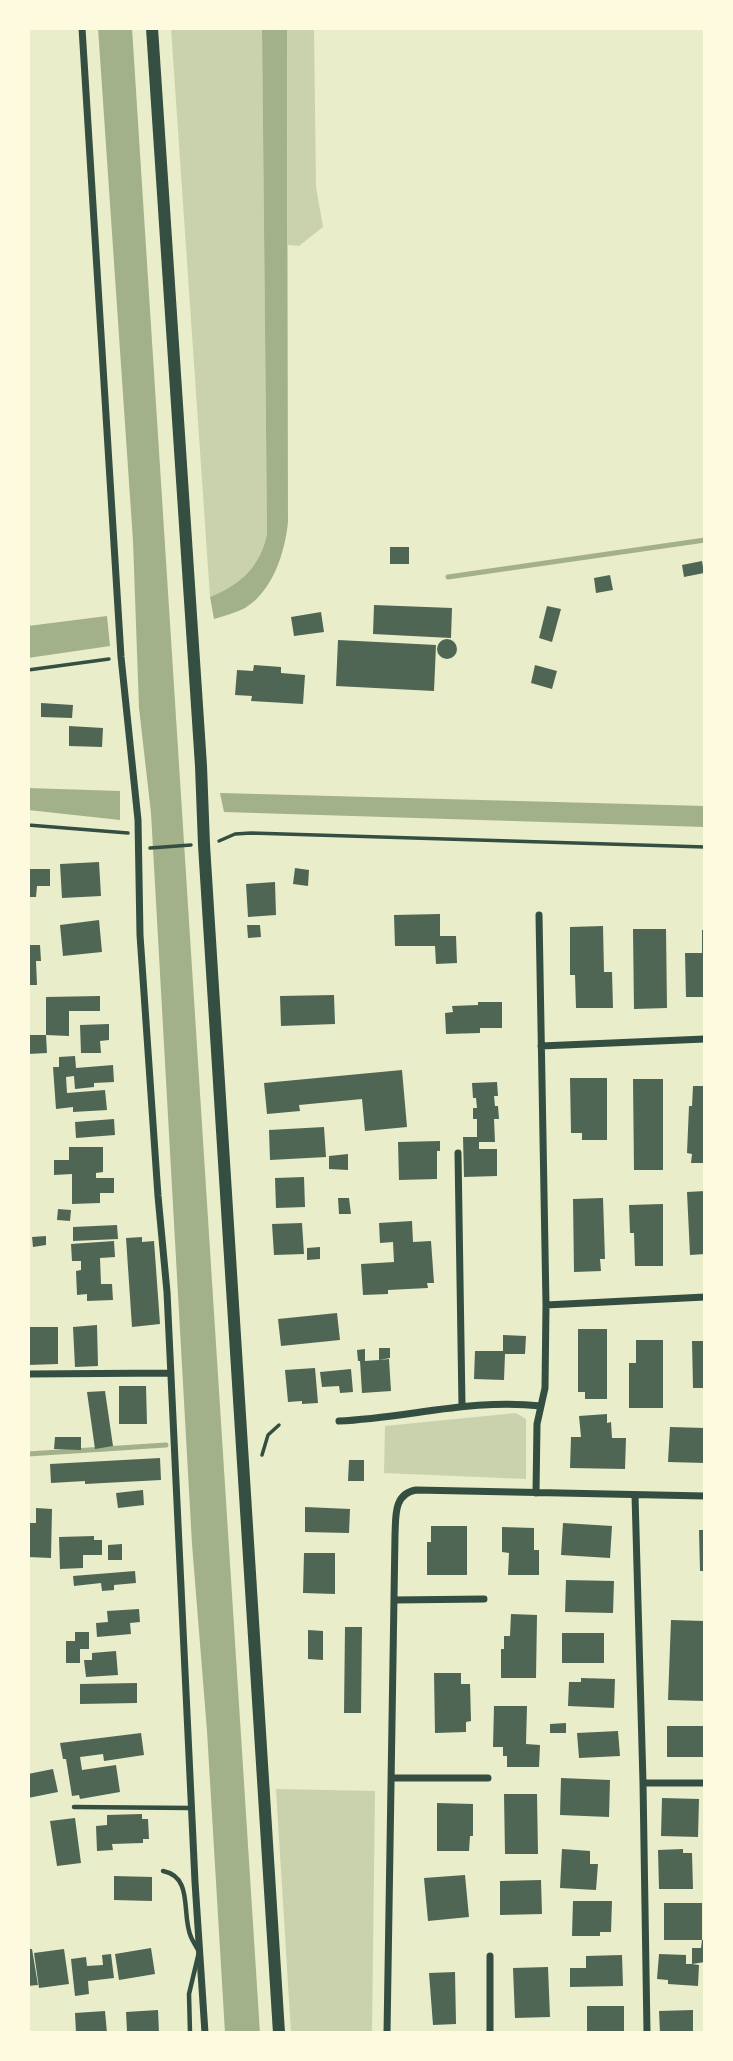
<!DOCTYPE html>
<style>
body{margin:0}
#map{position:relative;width:733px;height:2061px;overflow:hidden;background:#e9edc9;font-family:Spectral,serif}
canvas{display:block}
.frame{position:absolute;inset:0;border:30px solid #fefae0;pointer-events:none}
</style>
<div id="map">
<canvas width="733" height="2061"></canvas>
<div class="frame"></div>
</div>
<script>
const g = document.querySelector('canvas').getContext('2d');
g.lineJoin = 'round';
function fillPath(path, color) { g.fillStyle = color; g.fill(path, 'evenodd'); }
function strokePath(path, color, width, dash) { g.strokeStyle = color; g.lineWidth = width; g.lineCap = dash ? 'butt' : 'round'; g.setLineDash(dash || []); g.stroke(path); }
const green = new Path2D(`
 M171,28H262L267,534C260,567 241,584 210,597Z
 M287,28H314L316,187L323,227L299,246L288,245Z
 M516,1413L526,1419V1479L384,1473L385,1426Z
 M276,1789L375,1791L372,2033H291Z`);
const water = new Path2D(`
 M98,28H132L260,2033H225L207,1731L192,1544L151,813L139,708L133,541Z
 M262,28H287L288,522C285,552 273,591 245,608C235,613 224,616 214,619L210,597C241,584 260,567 267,534Z
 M107,616L110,646L28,658V626Z
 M28,788L120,791V820L28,810Z
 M220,793L705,806V827L224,812Z`);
const stream = new Path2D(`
 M448,577L705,540
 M28,1454L166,1445`);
const building = new Path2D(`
 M390,547H409V564H390Z
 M702,561L704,573L684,577L682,565Z
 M610,575L613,590L596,593L594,578Z
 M374,605L452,608L451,638L373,634Z
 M547,606L561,609L552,642L539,638Z
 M321,612L324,632L294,636L291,617Z
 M437 649a10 10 0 1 1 20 0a10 10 0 1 1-20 0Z
 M338,640L436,645L434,691L336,686Z
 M254,665L281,667V673L305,675L303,704L251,701L252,696L235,695L237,670L253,671Z
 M535,665L557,671L552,689L531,683Z
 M41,703L73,705L72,718L41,717Z
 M69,726L103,728L102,747L69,746Z
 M99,862L101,896L62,898L60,864Z
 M295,868L309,870L308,886L293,884Z
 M28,869H50V886H37L36,897H28Z
 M275,882L276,915L248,917L246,884Z
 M440,914V936H456L457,963L436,964L435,946H395L394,915Z
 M99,920L102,952L63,956L60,925Z
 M247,925H260L261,937L248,938Z
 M603,926L604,972H612L613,1008H576L575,975H570V927Z
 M633,929H666L667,1008L634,1009Z
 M702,930H705V997H686L685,953H702Z
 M28,945H40L41,961H36L37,985H28Z
 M334,995L335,1024L281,1026L280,996Z
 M100,996V1011H69V1036L46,1035V997Z
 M478,1002H502V1028H480V1033L446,1034L445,1013L453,1012L452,1006L478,1005Z
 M109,1024V1040L100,1041L101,1053H81L80,1025Z
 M28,1035H46L47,1053L28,1054Z
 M75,1056L76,1068L113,1065L114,1082L94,1083V1087L75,1089L74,1076L66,1077L67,1093L105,1090L107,1110L73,1112V1107L56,1109L53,1067H59V1057Z
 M402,1070L407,1127L365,1131L362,1099L299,1105L300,1111L267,1114L264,1083Z
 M570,1078H607V1140H582V1133H571Z
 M633,1079H663V1170H634Z
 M497,1082L498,1096H494L495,1106H498L499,1119H494L495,1142H479V1149H497V1176L464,1177L463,1137H477V1119H473V1108H477L476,1098H473L472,1083Z
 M693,1086H705V1163H691L692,1154L687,1153L689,1106H692Z
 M114,1119L115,1135L76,1138L75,1122Z
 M324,1127L326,1157L270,1160L269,1130Z
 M440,1141V1151H437V1179L399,1180L398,1142Z
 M69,1147H103V1172L96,1173V1178H114V1193H100V1203L72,1204V1174L54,1175V1160H69Z
 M348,1154V1170L329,1169V1156Z
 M304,1177L305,1207L276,1208L275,1178Z
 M705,1191V1254L690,1255L687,1192Z
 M338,1198H349L351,1214H339Z
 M603,1198L605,1259H600L601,1271L574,1272L573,1199Z
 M663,1204V1266H635L634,1233H630L629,1205Z
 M58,1209L71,1210L70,1221L57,1220Z
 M412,1221L413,1242L431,1241L434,1283H427L428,1288L388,1290V1294L363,1295L361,1264L394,1262L393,1242L380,1243L379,1223Z
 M302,1223L304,1254L274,1255L272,1224Z
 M117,1225L118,1239L73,1241V1227Z
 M46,1236V1245L33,1247L32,1237Z
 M142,1237V1242L154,1241L160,1324L132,1327L126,1238Z
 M114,1241L115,1257L100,1258L101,1284H112L113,1300L87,1301V1294L77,1295L76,1271L81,1270V1261H72L71,1244Z
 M320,1247V1259L307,1260V1248Z
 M337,1313L340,1340L281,1346L278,1319Z
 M97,1325L98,1366L75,1367L73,1327Z
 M28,1327H58V1364L28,1365Z
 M578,1329H607V1399H585V1392H578Z
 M503,1335L526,1336L525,1354H505L504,1380L474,1379L475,1351H503Z
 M636,1340H663V1408H629V1363H636Z
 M692,1341H705V1388H693Z
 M379,1348H390V1358L379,1360L389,1359L391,1391L362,1393L360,1361H358L357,1350L365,1349V1361L379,1360Z
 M315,1368L318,1403L302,1404V1401L288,1402L285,1370Z
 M351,1369L353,1392L340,1393L339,1386L322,1387L320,1372Z
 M119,1386H146L147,1424H119Z
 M105,1391L113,1446L95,1449L87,1392Z
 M607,1414V1423L611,1422L612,1438H626L625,1469L570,1468L571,1437H581L579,1416Z
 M670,1427L705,1428V1463L668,1462Z
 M55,1437H81V1450L54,1449Z
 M160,1458L161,1480L85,1484V1481L51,1483L50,1464Z
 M349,1460H364V1481H348Z
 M143,1490L144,1505L118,1508L116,1493Z
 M305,1507L350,1509L349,1533L305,1532Z
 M36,1508L52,1509L51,1558L28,1557V1523H36Z
 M563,1523L612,1526L610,1558L561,1555Z
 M431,1526H467V1575H427V1542H431Z
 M502,1527L534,1528V1550H539V1575H508L509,1553L502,1552Z
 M699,1530H705V1571H700Z
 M94,1536V1540H102V1555H83V1568L60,1569L59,1537Z
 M122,1544V1560H108V1545Z
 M304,1553H335V1594L303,1593Z
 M135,1571L136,1583L114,1585V1590L102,1591L101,1583L74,1586L73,1576Z
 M566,1580L614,1581L613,1613L565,1612Z
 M139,1609L140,1622L130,1623L131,1634L97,1637L96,1623L108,1622L107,1611Z
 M511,1614L537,1615L536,1678H501V1649H504V1636H510Z
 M671,1620L705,1621V1701L668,1700Z
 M345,1627H362L361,1713H344Z
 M308,1630L323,1631V1660L308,1659Z
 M75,1632H89V1649H80V1663H66V1641H75Z
 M562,1633H604V1663H562Z
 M116,1651L118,1675L86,1677L84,1660H92V1653Z
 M434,1673H461V1684H470L471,1721L466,1722V1732L435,1733Z
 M581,1678L615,1679L614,1708L568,1706L569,1682H581Z
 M137,1683V1703L80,1704V1684Z
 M494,1706H527L526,1744L540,1745L539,1767H507V1756H503V1747H493Z
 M566,1723V1733H550V1724Z
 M667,1726H705V1757H667Z
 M618,1731L620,1756L579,1758L577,1733Z
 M141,1733L144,1755L104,1761L103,1754L80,1757L82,1770L116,1765L120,1792L80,1799L79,1795L72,1796L66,1759H63L60,1743Z
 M53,1769L58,1792L28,1798V1774Z
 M561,1778L610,1780L609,1817L560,1815Z
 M504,1794H537L538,1854H505Z
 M662,1798L699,1799L698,1837L661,1836Z
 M437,1803L473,1804V1836H470L469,1851H437Z
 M142,1814V1819H148L149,1839H143V1843L112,1844L113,1850L97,1851L96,1826L107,1825V1815Z
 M75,1818L81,1863L57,1866L50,1821Z
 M562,1849L590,1851V1864H598L596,1890L560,1888Z
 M683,1849V1853H692L693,1889H659L658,1850Z
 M465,1875L469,1917L428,1921L424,1878Z
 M114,1876L152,1877V1901L114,1900Z
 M541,1880L542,1914L500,1915V1881Z
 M573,1901H612L611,1932H600V1936H572Z
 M664,1903H702V1940H664Z
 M702,1940H705V1962L692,1964L699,1965L698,1986L668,1984V1980L657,1979L659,1954L686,1955V1964H692V1948H701Z
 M151,1948L155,1974L119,1980L115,1954Z
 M28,1949H32L38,1985L28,1986Z
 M64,1949L69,1984L39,1988L34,1953Z
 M111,1954L114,1978L88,1981L89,1994L75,1996L71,1959L86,1957L87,1966L103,1965L102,1955Z
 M622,1955L623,1986L570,1987V1968H586V1956Z
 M548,1967L550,2017L515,2018L513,1968Z
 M455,1972L456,2024L433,2025L429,1973Z
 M587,2006H624V2033H587Z
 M158,2010L159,2033L127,2031L126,2012Z
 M693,2010V2033H660L659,2011Z
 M105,2011L107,2033H76L75,2013Z`);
const path = new Path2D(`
 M28,670L109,659
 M28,825L128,833
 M219,841L235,834L251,833L705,847
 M150,848L191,845
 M262,1455L268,1435L279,1425`);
const service = new Path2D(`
 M74,1807L191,1808
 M163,1871C194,1877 181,1915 191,1937C193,1942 197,1947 199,1952L189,1994L190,2033`);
const minor = new Path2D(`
 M82,28L121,657L138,820L140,935L158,1196L167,1292L195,1882L205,2033
 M541,1046L705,1039
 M458,1153L462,1406
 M546,1305L705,1297
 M28,1374L170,1373
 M339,1421C407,1418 473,1398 541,1406
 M536,1493L537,1424L545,1388L546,1305L539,915
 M635,1495L643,1783L647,2033
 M395,1600L484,1599
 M393,1778H488
 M643,1783H705
 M387,2033L395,1535C396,1517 393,1494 416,1490L705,1496
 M490,2033V1956`);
const secondary = new Path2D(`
 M152,28L201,766L204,845L279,2033`);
fillPath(green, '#cad2ad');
fillPath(water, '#a3b18a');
strokePath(stream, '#a3b18a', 5);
fillPath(building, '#4f6655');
strokePath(path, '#344e41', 3.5);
strokePath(service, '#344e41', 4.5);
strokePath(minor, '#344e41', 7);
strokePath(secondary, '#344e41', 12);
</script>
